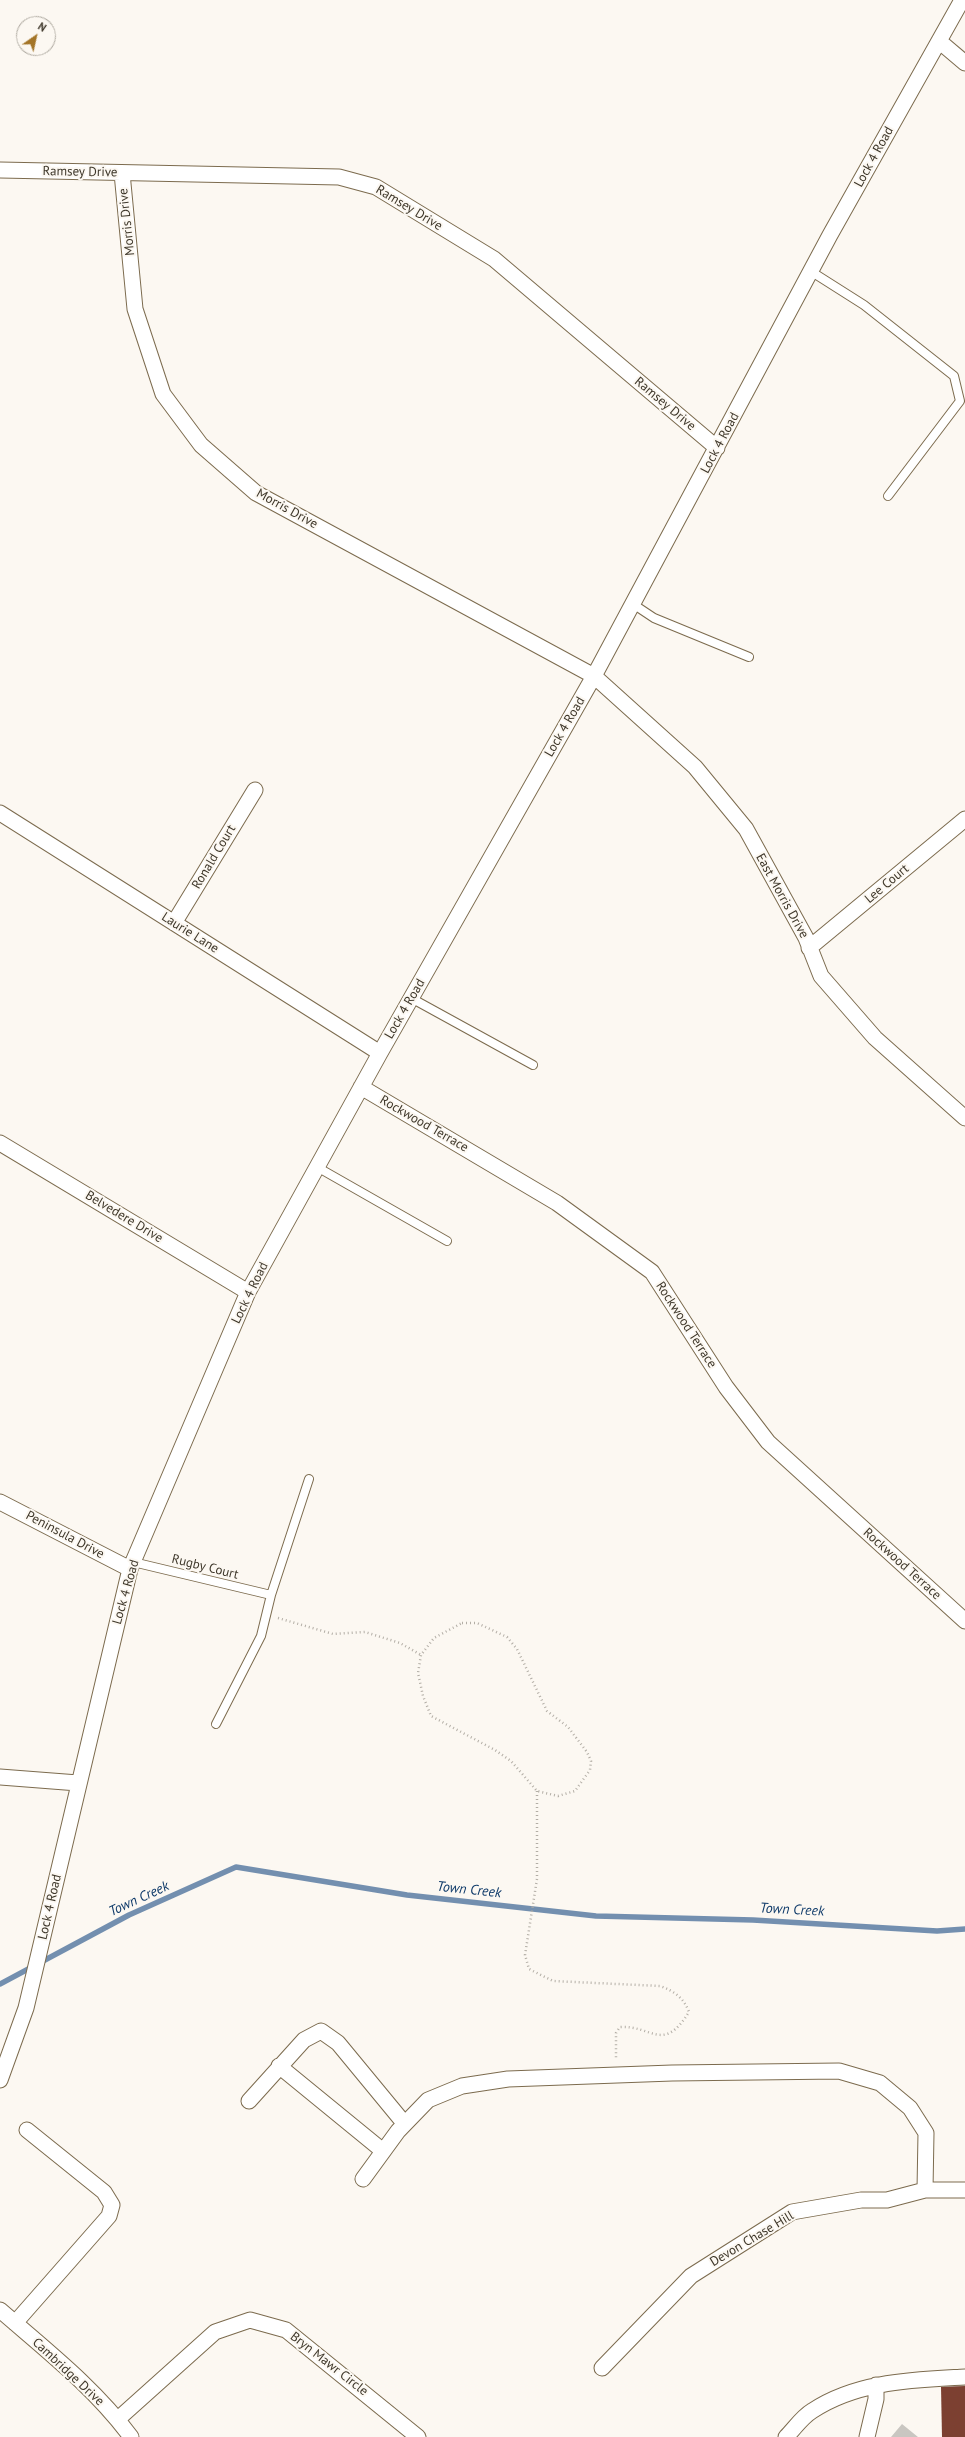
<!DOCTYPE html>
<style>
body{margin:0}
#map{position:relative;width:965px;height:2437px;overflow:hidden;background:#fcf8f2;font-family:"PT Sans",sans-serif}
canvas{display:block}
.north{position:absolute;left:16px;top:16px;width:40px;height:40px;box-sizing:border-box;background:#fcf8f2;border:1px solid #b0aba2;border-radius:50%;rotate:34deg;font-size:11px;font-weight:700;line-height:16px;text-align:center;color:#3e372a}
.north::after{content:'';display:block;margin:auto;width:14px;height:18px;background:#a47528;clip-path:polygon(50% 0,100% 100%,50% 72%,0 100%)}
</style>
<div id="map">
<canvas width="965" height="2437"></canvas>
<div class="north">N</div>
</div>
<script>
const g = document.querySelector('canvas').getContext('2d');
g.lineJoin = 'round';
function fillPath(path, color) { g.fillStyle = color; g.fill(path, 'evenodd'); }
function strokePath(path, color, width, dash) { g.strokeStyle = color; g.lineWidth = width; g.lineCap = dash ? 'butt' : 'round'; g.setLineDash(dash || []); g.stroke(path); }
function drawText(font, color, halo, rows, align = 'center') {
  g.font = font + ' "PT Sans",sans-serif'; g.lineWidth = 4; g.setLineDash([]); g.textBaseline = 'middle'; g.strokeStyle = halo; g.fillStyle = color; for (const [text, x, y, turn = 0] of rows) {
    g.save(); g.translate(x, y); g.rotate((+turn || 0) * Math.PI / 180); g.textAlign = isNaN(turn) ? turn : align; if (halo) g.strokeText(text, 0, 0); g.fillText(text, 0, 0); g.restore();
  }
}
const shadow = new Path2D(`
 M965,2376V2437H943L942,2388L952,2378Z
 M902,2424L918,2437H891Z`);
const stream = new Path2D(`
 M0,1984L129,1915L236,1867L407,1895L596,1916L753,1920L937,1931L965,1929`);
const building = new Path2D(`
 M965,2386V2437H942L941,2387Z`);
const path = new Path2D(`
 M278,1618L333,1634L365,1632L400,1643L421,1655
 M462,1623H477L507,1637L517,1649L547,1711L568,1727L587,1752L591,1761L590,1770L575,1791L558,1796L537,1791L511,1761L495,1750L431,1716L423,1696L418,1673L421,1655L434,1638Z
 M537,1791V1879L525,1955L529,1969L553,1981L660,1986C674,1991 684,1998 689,2012C663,2054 652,2025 620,2027L616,2033V2060`);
const service = new Path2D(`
 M812,272L864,305L954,376L960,401L888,496
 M633,604L654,618L749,657
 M411,998L533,1065
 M317,1167L447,1241
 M133,1562L271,1595
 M216,1724L261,1636L271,1595L309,1479`);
const minor = new Path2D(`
 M939,41L965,63
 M0,170L339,177L376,187L494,259L717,448
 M122,173L135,309L163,394L201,445L256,493L594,676L695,767L746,829L806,938L821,976L875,1038L965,1118
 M0,813L380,1053
 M174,923L255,790
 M809,948L965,819
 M361,1087L557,1203L652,1272L726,1387L768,1442L965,1621
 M0,1143L248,1292
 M0,1502L130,1569
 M0,1777L78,1783
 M279,2066L383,2151
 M0,2080L26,2008L130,1569L248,1292L380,1053L594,676L830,235L962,0
 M249,2101L304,2040L321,2031L338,2043L404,2123
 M363,2179L398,2131L428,2100L462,2086L508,2079L672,2073L839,2071L880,2083L910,2108L926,2133L925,2190
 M0,2310C46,2350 95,2388 131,2437
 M15,2323L109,2216L112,2205L104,2192L27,2130
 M602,2368L691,2276L792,2212L861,2200H887L925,2190H965
 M118,2419L215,2332L250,2320L286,2330L418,2437
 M786,2437C794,2429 802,2417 812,2411C857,2381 913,2380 965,2377
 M867,2437L876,2399V2385`);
const streetNames = [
 ["Lock 4 Road",874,157,-61],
 ["Ramsey Drive",80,172,1],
 ["Ramsey Drive",409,208,31],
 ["Morris Drive",127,222,-96],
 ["Ramsey Drive",665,404,40],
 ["Lock 4 Road",720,443,-62],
 ["Morris Drive",287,509,29],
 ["Lock 4 Road",565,727,-60],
 ["Ronald Court",214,857,-59],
 ["Lee Court",887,884,-40],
 ["East Morris Drive",782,896,61],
 ["Laurie Lane",190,933,32],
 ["Lock 4 Road",405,1009,-60],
 ["Rockwood Terrace",424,1124,30],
 ["Belvedere Drive",124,1217,31],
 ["Lock 4 Road",250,1293,-64],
 ["Rockwood Terrace",686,1325,57],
 ["Peninsula Drive",65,1535,28],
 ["Rockwood Terrace",902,1564,42],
 ["Rugby Court",205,1567,14],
 ["Lock 4 Road",126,1592,-74],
 ["Lock 4 Road",50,1907,-77],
 ["Devon Chase Hill",752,2239,-31],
 ["Bryn Mawr Circle",329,2364,38],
 ["Cambridge Drive",68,2372,43]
];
const waterNames = [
 ["Town Creek",469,1890,6],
 ["Town Creek",139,1899,-25],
 ["Town Creek",792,1910,3]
];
fillPath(shadow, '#0003');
strokePath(stream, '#738faf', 5.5);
fillPath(building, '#7c4031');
strokePath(service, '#7c6b4e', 10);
strokePath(minor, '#7c6b4e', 17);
strokePath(path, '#b3aea6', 2.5, [1, 3]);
strokePath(service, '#fff', 8);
strokePath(minor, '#fff', 15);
drawText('13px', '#3e372a', '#fcf8f2', streetNames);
drawText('italic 14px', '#103b6a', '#fcf8f2', waterNames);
</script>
